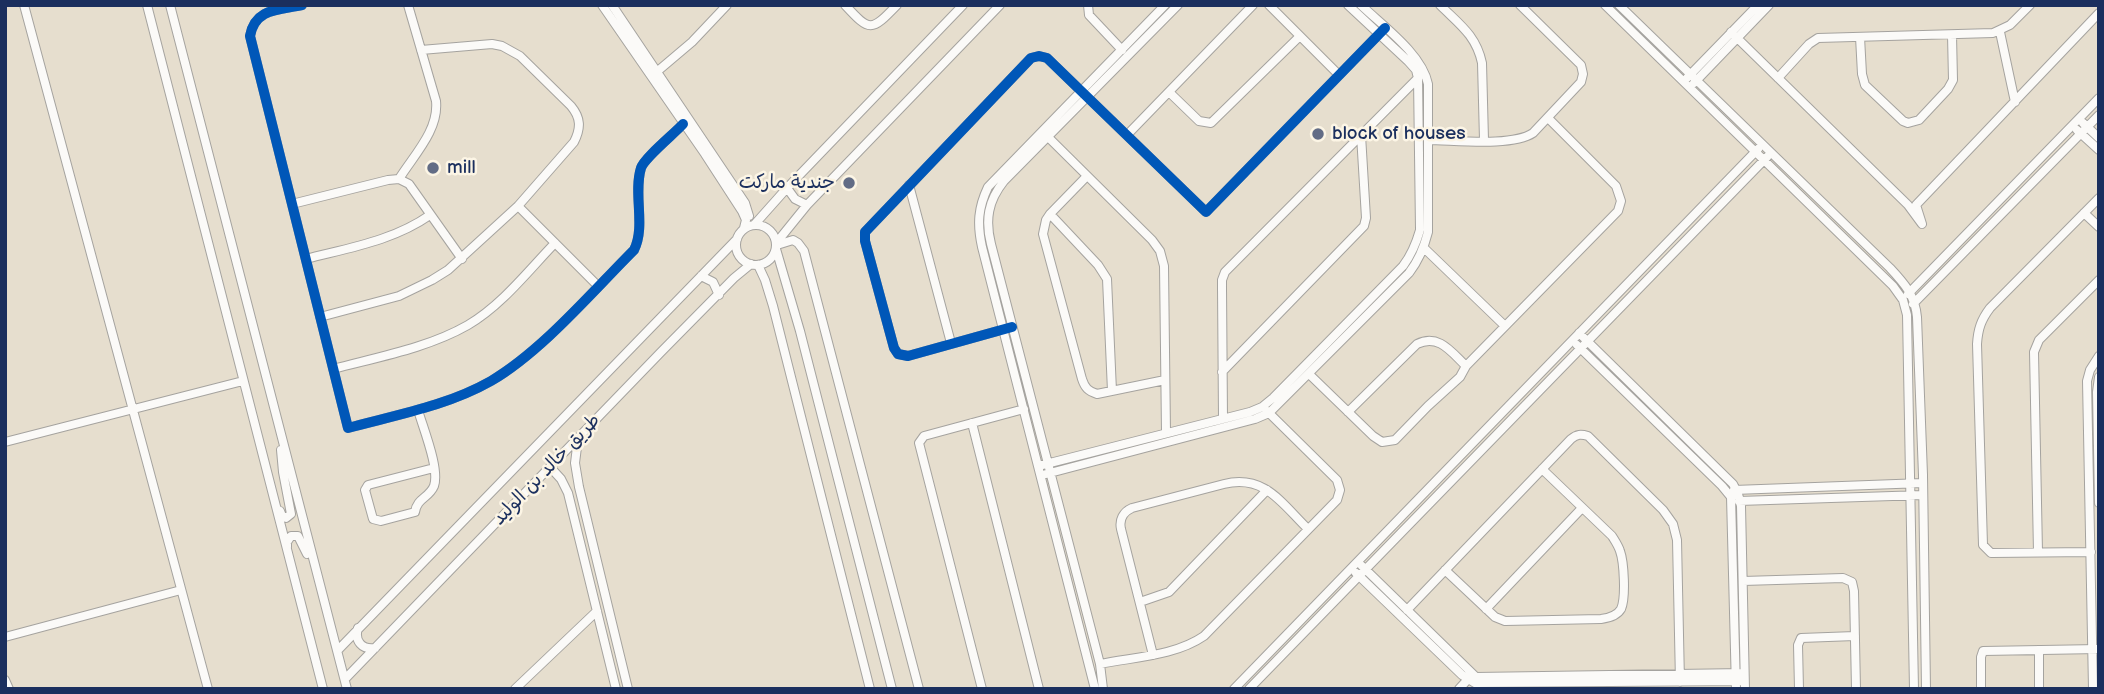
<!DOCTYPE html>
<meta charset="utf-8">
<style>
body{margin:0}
#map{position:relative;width:2104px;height:694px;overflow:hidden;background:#e6dece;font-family:"Balsamiq Sans",sans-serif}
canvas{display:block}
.frame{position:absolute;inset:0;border:7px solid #1b2f5e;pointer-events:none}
</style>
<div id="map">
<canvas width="2104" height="694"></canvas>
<div class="frame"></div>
</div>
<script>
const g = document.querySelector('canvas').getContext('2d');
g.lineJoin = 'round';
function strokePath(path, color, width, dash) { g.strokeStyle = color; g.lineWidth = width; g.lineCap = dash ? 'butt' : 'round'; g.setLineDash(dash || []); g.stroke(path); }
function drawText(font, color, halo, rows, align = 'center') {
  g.font = font + ' "Balsamiq Sans","Playpen Sans Arabic",sans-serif'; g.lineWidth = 5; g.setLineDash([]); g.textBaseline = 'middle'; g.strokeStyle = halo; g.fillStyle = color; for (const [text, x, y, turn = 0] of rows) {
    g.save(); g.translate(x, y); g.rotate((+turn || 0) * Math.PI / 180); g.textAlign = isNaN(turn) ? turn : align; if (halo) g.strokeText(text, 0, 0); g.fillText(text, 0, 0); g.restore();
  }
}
const minor = new Path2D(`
 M24,5L208,689
 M147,5L323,689
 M170,5L347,689
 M302,5C279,10 255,8 250,36L348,428C396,415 447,406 491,381C542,351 591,293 634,250C646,226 633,194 641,168C644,158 675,133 683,124
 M602,5L705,154L742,211L746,220L744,228
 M612,5L745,203L749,216
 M845,5C870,32 871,32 897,5
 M1088,5L1089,15L1122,50
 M1269,5L1339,75
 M1440,5C1459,24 1476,35 1482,63L1484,140
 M1605,5L1893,286L1903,300L1907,315L1914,689
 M1619,5L1890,268C1904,283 1915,295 1917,317L1923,475L1926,689
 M1731,32L1908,205L1922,224L1916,205L2099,13
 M2000,32L2015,102
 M1860,37L1862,74L1865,85L1903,121L1908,123L1919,120L1948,89L1953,80L1952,35
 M653,75L692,42L727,5
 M1687,78L1758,5
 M1778,78L1809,44L1818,38L1993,33L2010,25L2030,5
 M1694,83L1769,5
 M1169,92L1199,121L1211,123L1300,36
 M2083,123L2099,138
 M2077,130L2099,150
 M1127,135L1253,5
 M1048,137L1152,240L1160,251L1164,266L1166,433
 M1428,140C1454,140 1512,147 1533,133L1581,82L1583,74L1581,65L1520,5
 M1087,176L1050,214L1046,220L1043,234L1082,379C1085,388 1088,391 1097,394L1165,380
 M399,179C414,155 439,130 436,101L408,5
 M909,185L951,343
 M787,188L795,199L807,205
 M292,204L388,180L399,179L409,184L462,259
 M518,206L598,286
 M2084,213L2099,227
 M1050,214L1098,265L1107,279L1112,391
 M736 245a20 20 0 1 1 40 0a20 20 0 1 1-40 0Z
 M754,225L787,188L963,5
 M777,242L807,205L1000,5
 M777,245L793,240L798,243L804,251L919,689
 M1424,248L1505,326
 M776,249L800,331L892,689
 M306,259C348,248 393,241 430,215
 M758,265L765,280L773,306L870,689
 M701,276L713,282L719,295
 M1908,294L2099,98
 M1913,304L2099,115
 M320,317L399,296L432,280L448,270L518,206L574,142C581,128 581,118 571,106L520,56L502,46L492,44L421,50
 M1012,327L908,356L898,354L894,348L865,241V232L1031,58L1039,56L1047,58L1206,212L1385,28
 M1579,333L1733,484L1738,494L1741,506L1745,689
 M1577,345L1722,486L1731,497L1736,689
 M333,369C378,357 428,348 468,325C502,305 528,271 555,243
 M1222,372L1364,226L1366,218L1361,135
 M1309,374L1373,436L1382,442L1395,440L1428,406L1460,377L1466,366L1618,211L1621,201L1616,186L1548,118
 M2099,377L2097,392L2099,503
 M418,410C423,428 440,469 434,486C429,498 417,498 415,512L381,521L373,519L365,490L368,485L434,468
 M1348,412L1417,344C1439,333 1452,353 1466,366
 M1223,419L1222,287V280L1225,272L1418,78
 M972,423L1039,689
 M578,439L575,463L579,487L628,689
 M5,442L243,381
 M1042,465L1250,412L1262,407L1273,398L1403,266C1412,254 1416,244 1420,230L1418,78L1416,70L1408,61L1348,5
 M550,467L561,479L568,493L616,689
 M1046,474L1255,419L1269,413L1409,273C1419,260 1424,248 1428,232V84C1422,54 1383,26 1361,5
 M1734,490L1923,483
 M1739,501L1923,495
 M280,511L282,516L286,518L291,514L283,472L281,450
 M287,547V542L291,536H298L307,554
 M2038,552L2034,352L2039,340L2099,280
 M2091,552L1991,553L1983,545L1977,344C1978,329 1981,320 1990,308L2099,198
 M1362,566L1476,677L1744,673
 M1445,570L1495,617L1505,621L1601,619C1609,618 1617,616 1621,609C1626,598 1624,562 1620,551C1618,545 1615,541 1612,536L1542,469
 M1356,573L1462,675L1475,683L1744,681
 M1743,581L1843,578L1852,582L1854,591L1856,689
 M1140,602L1169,592L1267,490
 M1486,609L1582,508
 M1407,610L1571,439C1577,434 1581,434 1588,436L1663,510L1673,524L1677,540L1680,682
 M358,628C354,641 362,650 375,648
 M5,637L181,590
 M338,650L737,239
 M2039,650V689
 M1153,655L1121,529C1119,520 1123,512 1132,508L1224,484C1265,474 1282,504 1308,529
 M1100,664C1134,657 1175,656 1204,636L1337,500L1340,490L1337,480L1267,411
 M345,679L661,352L734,278L751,264
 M5,680L9,689
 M515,689L597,611
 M982,689L919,443L924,436L1024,409
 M1095,689L982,247C977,224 978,208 988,187L1165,5
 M1103,689L1100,664L991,244C985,220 988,201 1004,181L1178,5
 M1234,689L1758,149
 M1249,689L1767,157
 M1459,689L1470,677
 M1799,689L1798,645L1801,638L1855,636
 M1981,689V657L1983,651L2099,649
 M2093,689L2087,381L2090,370L2099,356`);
const cycleway = new Path2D(`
 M302,5C279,10 255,8 250,36L348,428C396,415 447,406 491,381C542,351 591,293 634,250C646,226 633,194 641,168C644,158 675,133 683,124
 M1012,327L908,356L898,354L894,348L865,241V232L1031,58L1039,56L1047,58L1206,212L1385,28`);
const markers = [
 [1318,134,7,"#626c85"],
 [433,168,7,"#626c85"],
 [849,183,7,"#626c85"]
];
const poiNames = [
 ["block of houses",1332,134],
 ["mill",447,168],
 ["جندية ماركت",835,183,"right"]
];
const streetNames = [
 ["طريق خالد بن الوليد",547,470,-46]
];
strokePath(minor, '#a5a39f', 10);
strokePath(minor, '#fbfaf8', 8);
strokePath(cycleway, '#0057b8', 10);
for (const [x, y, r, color] of markers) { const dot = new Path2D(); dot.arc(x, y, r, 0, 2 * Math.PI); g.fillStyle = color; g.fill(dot); strokePath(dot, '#fcf5e5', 2.5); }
drawText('19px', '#1b2f5e', '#fcf5e5', poiNames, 'left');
drawText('19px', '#1b2f5e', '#fcf5e5', streetNames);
</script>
